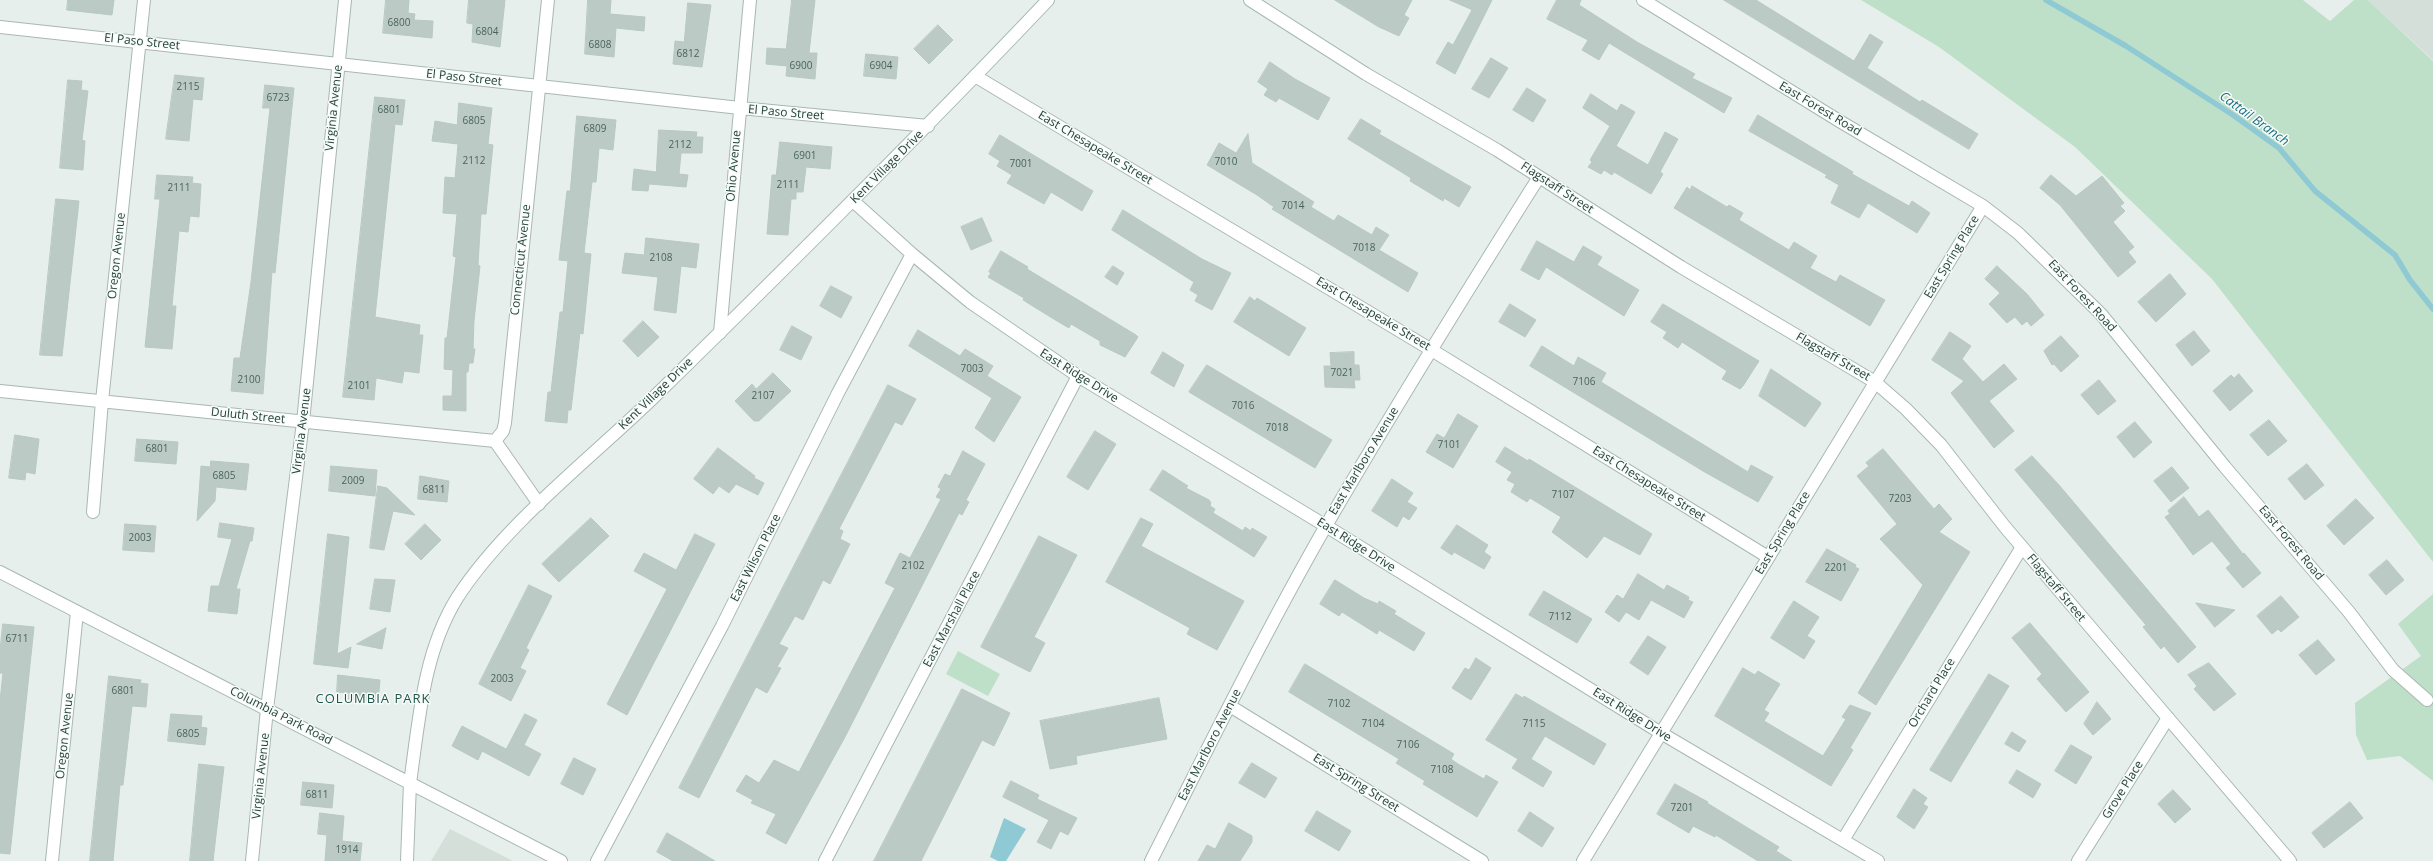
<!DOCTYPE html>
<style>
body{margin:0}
canvas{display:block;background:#e6efeb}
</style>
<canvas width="2433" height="861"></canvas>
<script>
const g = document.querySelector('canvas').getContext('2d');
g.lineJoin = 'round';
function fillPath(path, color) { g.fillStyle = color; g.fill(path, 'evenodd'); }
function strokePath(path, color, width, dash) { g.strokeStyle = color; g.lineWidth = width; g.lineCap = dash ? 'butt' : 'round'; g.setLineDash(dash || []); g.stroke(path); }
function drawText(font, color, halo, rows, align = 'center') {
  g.font = font + ' "Open Sans",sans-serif'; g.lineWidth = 3; g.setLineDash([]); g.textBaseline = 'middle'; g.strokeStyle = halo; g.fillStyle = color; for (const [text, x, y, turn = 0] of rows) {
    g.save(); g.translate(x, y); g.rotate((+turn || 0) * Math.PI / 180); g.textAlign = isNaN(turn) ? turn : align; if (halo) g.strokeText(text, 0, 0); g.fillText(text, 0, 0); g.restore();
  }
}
const built = new Path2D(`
 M2368,0H2433V60Z
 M450,829L513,861H431Z`);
const green = new Path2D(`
 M1861,0H2303L2330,21L2354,0H2368L2433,61V562L2212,279L2075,147L1939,47Z
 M2433,594V781L2400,756L2367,760L2356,735L2355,703L2421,656L2398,624Z
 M958,651L1000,674L988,696L946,674Z`);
const water = new Path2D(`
 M1004,818L1026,829L1006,861H998L990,857Z`);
const stream = new Path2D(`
 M2046,0L2126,46L2233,115L2279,148L2315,191L2395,255L2410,280L2433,309`);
const building = new Path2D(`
 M68,0H114L112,15L67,10Z
 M386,0H409L408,13L415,14L414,20L433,21L432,38L383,33Z
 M469,0H505L500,47L472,42L473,24L467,23Z
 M588,0H611L610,14L645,17L644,31L616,28L614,57L585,54Z
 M792,0H815L809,53H817L815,79L786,76L787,66L766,64L767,48L786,49Z
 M1335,0H1412L1404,15L1409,18L1399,36L1379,27Z
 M1450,0H1492L1455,74L1436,63L1448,42L1453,45L1472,10Z
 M1557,0H1581L1579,5L1637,42L1695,74L1692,78L1732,98L1724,113L1609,43L1599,60L1582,50L1588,40L1547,19Z
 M1724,0H1756L1854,61L1870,34L1883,42L1867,68L1920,102L1922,100L1978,134L1969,149Z
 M688,3L711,5L702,67L673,64L675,41L684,42Z
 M938,25L953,40L929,64L914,49Z
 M866,54L898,57L896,79L864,76Z
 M1491,58L1508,68L1489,98L1472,89Z
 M1270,62L1295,79L1330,98L1318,120L1279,98L1276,102L1264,95L1268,89L1258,82Z
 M175,75L204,78L202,100L193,99L189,141L166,139Z
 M68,80L82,81L81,90L88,91L82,140L85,141L83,170L60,168Z
 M265,85L294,88L275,273L272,272L263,394L231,391L234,358H240L251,282L270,108H263Z
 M1527,88L1546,100L1533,122L1513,110Z
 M1591,94L1617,111L1621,104L1635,112L1616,146L1648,165L1665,132L1678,139L1660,172L1663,174L1651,194L1614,172L1612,175L1604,170L1601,174L1588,167L1592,162L1590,160L1610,126L1583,108Z
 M375,97L405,100L402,125L395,124L375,317L420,325L419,335H423L419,373L404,371L402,383L376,378L374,400L343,397Z
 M459,103L492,108L488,144L493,145L486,214H481L478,265L480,266L474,321L473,349H475L473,363H469L468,372H466V411L443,410V396H452L453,370L444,369L445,338H447L456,257L453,256L457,214L443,213L445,177L455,178L458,144L432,141L435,121L457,125Z
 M1758,115L1853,172L1852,174L1909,206L1912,201L1930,213L1917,233L1868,203L1859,218L1831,203L1839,185L1825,177L1827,175L1749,131Z
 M577,116L616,120L613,150L599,148L596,182H592L584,253L591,254L583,334L580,333L571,410H568L567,423L545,421L548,392H551L560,312H563L568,261L559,260L567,191H570Z
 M1361,119L1381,131L1379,134L1471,187L1459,207L1444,198L1443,201L1410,181L1411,178L1348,139Z
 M659,130L697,132L696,137H703L702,153H681L679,174L688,175L686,187L649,184L648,191L632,190L634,169L656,172Z
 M1248,134L1252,163L1314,202L1311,207L1334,221L1338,215L1372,235L1376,227L1389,235L1379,250L1418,273L1408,292L1272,209L1274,207L1257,195L1207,165L1219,143L1236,153Z
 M1000,135L1093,191L1082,211L1051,192L1044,204L1007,183L1012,175L997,166L1000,161L989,154Z
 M780,142L832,147L830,169L806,167L803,192H796V199H791L788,235L767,234L772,175H776Z
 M157,175L193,177L192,183L201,184L199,217L190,216L188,232L179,231L172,306H176L172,349L145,347L160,199H155Z
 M2051,175L2076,196L2102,176L2124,203L2120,206L2125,211L2113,222L2134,247L2128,252L2136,262L2118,277L2060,205L2040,188Z
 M1692,186L1727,207L1729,205L1743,213L1739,220L1789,250L1794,242L1817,256L1810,268L1836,282L1840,275L1885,300L1870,326L1674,208L1687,187L1690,190Z
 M56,199L79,201L62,356L40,355Z
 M1123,210L1202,259L1231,273L1212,310L1195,301L1198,295L1190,290L1194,282L1112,230Z
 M982,218L992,241L971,250L961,227Z
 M646,238L699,244L696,268L681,266L676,313L654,310L658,277L622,273L625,253L644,255Z
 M1537,241L1574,262L1583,246L1602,257L1597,265L1639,290L1624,316L1546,267L1539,280L1521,270Z
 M1001,251L1028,267L1027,269L1136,335L1138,337L1125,357L1100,345V341L1071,324L1069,328L1057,321L1023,300L1024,298L988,277L991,273L989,272Z
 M1113,266L1124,273L1117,285L1105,277Z
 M1997,266L2027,294L2044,315L2031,326L2027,321L2022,325L2015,317L2007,323L1989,304L2000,293L1985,279Z
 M2170,274L2186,294L2156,322L2138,302Z
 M831,286L852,297L841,318L820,306Z
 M1250,297L1255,301L1257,298L1306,328L1289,356L1234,322Z
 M1510,304L1536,320L1525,337L1499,322Z
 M1663,304L1759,361L1743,386L1740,389L1722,379L1727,371L1682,342L1678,348L1663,338L1667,332L1651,322Z
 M643,321L659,337L638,357L623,341Z
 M792,326L812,337L801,360L780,350Z
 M918,330L960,356L965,349L993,366L987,376L1021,397L994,442L975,428L992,398L909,346Z
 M2194,331L2210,351L2192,366L2176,345Z
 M1950,332L1971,346L1962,359L1983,382L2004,364L2017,379L1989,401L2014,431L1994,448L1951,393L1964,381L1932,360Z
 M2061,336L2079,356L2061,372L2054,364L2052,365L2044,351Z
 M1542,346L1574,366L1578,357L1606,373L1601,382L1748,472L1751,465L1773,477L1758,502L1703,471L1530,366Z
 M1163,352L1184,365L1174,387L1151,373Z
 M1354,352V365H1359L1360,380H1354L1355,388L1325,387L1324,366H1331L1330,353Z
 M1207,365L1332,440L1315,468L1189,392Z
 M1771,369L1820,402L1821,404L1805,427L1759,396Z
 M773,373L791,391L759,421H754L735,401L752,384L756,389Z
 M2239,374L2253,391L2230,411L2213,391L2231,375L2234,378Z
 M2099,380L2116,401L2098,415L2081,395Z
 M888,385L916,399L902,425L895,422L839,529L843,531L840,539L850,544L830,584L823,580L803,620L795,616L779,644L788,648L777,667L781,668L767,693L756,687L699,798L679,788Z
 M1458,414L1478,426L1453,468L1426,452L1437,434L1444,438Z
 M2269,420L2287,441L2268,456L2250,435Z
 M2135,422L2152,442L2134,458L2117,437Z
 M1095,431L1116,444L1088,490L1067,477Z
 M15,435L39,439L35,474L26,472L25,480L9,478Z
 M137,439L178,442L176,464L135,461Z
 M1505,447L1528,461L1529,459L1652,534L1640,555L1604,536L1587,558L1552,532L1561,517L1530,498L1527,502L1511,492L1515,484L1507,480L1512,472L1496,462Z
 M718,448L755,476L754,478L764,483L758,495L736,484L729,493L719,486L713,494L694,479Z
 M1883,449L1934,509L1939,504L1952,519L1939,532L1970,552L1876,705L1858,693L1923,585L1880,539L1897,524L1857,476L1869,466L1866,463Z
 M963,451L985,464L966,500L969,502L962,515L959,513L845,737L786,844L766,833L776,814L751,803L753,800L736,791L746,775L759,783L774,760L799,772L895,588L885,583L900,553L910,558L941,499L936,497L941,489L938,487L945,474L950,476Z
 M2032,456L2059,485L2196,647L2178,663L2164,646L2161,649L2143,627L2146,625L2015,470Z
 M211,461L249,464L246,490L216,487L215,501L197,521L201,466L210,467Z
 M2307,464L2324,485L2305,500L2288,479Z
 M331,466L377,470L375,496L329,491Z
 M2172,467L2189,488L2171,502L2154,481Z
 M1163,470L1188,486L1186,488L1209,500L1211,503L1210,506L1215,509L1213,513L1243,531L1245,527L1251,531L1252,528L1267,537L1254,557L1150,490Z
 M420,476L449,481L447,502L418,499Z
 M1392,479L1413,493L1407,502L1417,508L1409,520L1403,516L1397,527L1372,511Z
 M378,486L387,488L415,515L393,511L384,550L370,548Z
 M2184,497L2199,517L2208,510L2243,554L2244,553L2261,573L2243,588L2226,568L2231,564L2212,541L2193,555L2165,517L2170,514L2168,511Z
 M2356,499L2374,518L2344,545L2327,526Z
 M591,518L609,536L559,582L542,564Z
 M1141,518L1153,524L1141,546L1244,601L1217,650L1187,634L1190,628L1106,582Z
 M220,523L254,528L252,541H250L236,589H240L237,614L208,611L211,586H219L232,539L218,537Z
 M125,524L156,526L154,552L123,550Z
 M425,524L441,540L421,560L405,544Z
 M1457,525L1488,545L1484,552L1491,557L1484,569L1454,552L1452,555L1441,548Z
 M328,534L349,537L337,654L351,647L348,668L314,664Z
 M695,534L715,544L627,715L607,704L667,589L634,571L644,553L676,570Z
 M1039,536L1077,555L1034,637L1045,643L1030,672L981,647Z
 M1827,549L1856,565L1855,567L1859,569L1841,601L1806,582Z
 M2387,560L2404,580L2386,595L2369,575Z
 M1638,574L1664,590L1667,585L1689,597L1688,600L1693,602L1684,618L1651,600L1639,620L1626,612L1619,622L1605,612L1617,595L1623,599Z
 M375,579L395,580L390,612L370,609Z
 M1335,580L1364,598L1378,604L1379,601L1396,611L1394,614L1425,633L1414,651L1379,630L1377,634L1342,612L1339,616L1320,604Z
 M529,585L552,596L526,648L529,650L520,668L526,671L511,701L479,684Z
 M1544,591L1592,619L1577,643L1529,615Z
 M2281,596L2299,617L2281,632L2278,629L2272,634L2257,616Z
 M1794,601L1819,617L1807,636L1815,641L1804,659L1771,638Z
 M2196,603L2235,610L2215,627Z
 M2030,623L2089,692L2066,712L2037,679L2042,674L2012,638Z
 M3,624L34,627L10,854L0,853V701L3,673H0V651Z
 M386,628L382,649L357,644Z
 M1648,636L1666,647L1648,675L1630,663Z
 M2318,640L2335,660L2316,675L2299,655Z
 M1476,658L1491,668L1471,700L1452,688L1465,668L1469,670Z
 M2209,663L2236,694L2214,711L2194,689L2197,686L2188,675Z
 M1305,664L1454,754L1451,759L1458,764L1484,779L1486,775L1498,782L1477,817L1423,784L1425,781L1396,763L1399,759L1289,692Z
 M1743,668L1755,675L1758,671L1780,684L1764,710L1769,713L1764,721L1823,756L1846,719L1842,717L1850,705L1871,713L1850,748L1853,750L1831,786L1715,716Z
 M1989,674L2009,686L1951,782L1930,770Z
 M338,675L380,680L378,702L348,699L349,693L337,692Z
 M109,676L141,680L140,683L148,684L146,707L132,706L123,785H120L113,861H90Z
 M962,689L1010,713L994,746L982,740L921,861H874Z
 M1516,694L1523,698L1524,696L1606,744L1594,765L1545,736L1531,759L1552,772L1543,787L1512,768L1518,759L1486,740Z
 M1159,698L1167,739L1076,756L1077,764L1050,769L1040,721Z
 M2097,702L2111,719L2093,735L2084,724Z
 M171,714L202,716L201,727L207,728L205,745L168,741Z
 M525,714L537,720L524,745L541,754L529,776L482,751L478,760L452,746L462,726L506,749Z
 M2012,732L2026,741L2019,752L2005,744Z
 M2071,745L2092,757L2076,784L2055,771Z
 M574,758L596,769L583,795L561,784Z
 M1252,763L1277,778L1265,798L1239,783Z
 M199,764L224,767L213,861H190Z
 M2017,770L2041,784L2033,798L2009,783Z
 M1011,781L1039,795L1037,799L1077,818L1068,835L1060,831L1051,849L1037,842L1049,820L1003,797Z
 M303,782L334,785L332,808L301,805Z
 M1675,784L1708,802L1707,803L1779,847L1776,851L1792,861H1758L1716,835L1715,837L1693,826L1689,833L1657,814Z
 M1914,789L1927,798L1923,804L1928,807L1914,829L1897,817Z
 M2173,790L2191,809L2175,823L2158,804Z
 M2350,802L2363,818L2324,848L2312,833Z
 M1317,811L1351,831L1339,851L1305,831Z
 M1530,812L1554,828L1542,847L1518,831Z
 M320,813L344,816L342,841L362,843L360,861H325L327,835L318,834Z
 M1229,823L1252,836V842L1240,861H1198L1207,845L1215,849Z
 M667,833L683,842L715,861H673L657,852Z`);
const minor = new Path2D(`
 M1643,0L1841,122L1983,206L2018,233L2101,314L2225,467L2349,612L2393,670L2427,700
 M0,27L740,108L928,126
 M975,76L1430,349L1768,557
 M853,201L912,254L970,302L1078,376L1326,526L1661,733L1878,861
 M720,333L750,0
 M0,391L495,441
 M495,441L503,431L505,423L548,0
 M495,441L539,504
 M93,512L102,401L144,0
 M1230,706L1482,861
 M1843,840L2022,547
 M52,861L77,612
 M252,861L267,709L303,422L345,0
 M407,861L410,783
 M597,861L722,626L838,393L912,254
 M825,861L1078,376
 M1151,861C1208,748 1264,634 1327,524C1395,407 1467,291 1539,177
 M1583,861L1983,206
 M2078,861L2168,718`);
const tertiary = new Path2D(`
 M1250,0L1366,74L1497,150L1681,267L1875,382L1906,409L1941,445L2005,527L2290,861
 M0,572L561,861
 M410,783C419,721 423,653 457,598C504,525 590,459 653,398C787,267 919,136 1048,0`);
const numberNames = [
 ["6800",399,23],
 ["6804",487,32],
 ["6808",600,45],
 ["6812",688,54],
 ["6900",801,66],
 ["6904",881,66],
 ["2115",188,87],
 ["6723",278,98],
 ["6801",389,110],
 ["6805",474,121],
 ["6809",595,129],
 ["2112",680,145],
 ["6901",805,156],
 ["2112",474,161],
 ["7010",1226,162],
 ["7001",1021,164],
 ["2111",788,185],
 ["2111",179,188],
 ["7014",1293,206],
 ["7018",1364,248],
 ["2108",661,258],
 ["7003",972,369],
 ["7021",1342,373],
 ["2100",249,380],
 ["7106",1584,382],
 ["2101",359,386],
 ["2107",763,396],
 ["7016",1243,406],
 ["7018",1277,428],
 ["7101",1449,445],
 ["6801",157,449],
 ["6805",224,476],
 ["2009",353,481],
 ["6811",434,490],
 ["7107",1563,495],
 ["7203",1900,499],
 ["2003",140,538],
 ["2102",913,566],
 ["2201",1836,568],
 ["7112",1560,617],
 ["6711",17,639],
 ["2003",502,679],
 ["6801",123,691],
 ["7102",1339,704],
 ["7104",1373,724],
 ["7115",1534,724],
 ["6805",188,734],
 ["7106",1408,745],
 ["7108",1442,770],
 ["6811",317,795],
 ["7201",1682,808],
 ["1914",347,850]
];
const streetNames = [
 ["El Paso Street",142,42,6],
 ["El Paso Street",464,78,6],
 ["Virginia Avenue",334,108,-84],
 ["East Forest Road",1820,109,31],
 ["El Paso Street",786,113,5],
 ["East Chesapeake Street",1095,148,31],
 ["Ohio Avenue",734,166,-85],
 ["Kent Village Drive",887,167,-45],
 ["Flagstaff Street",1557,188,33],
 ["Oregon Avenue",117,256,-84],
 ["East Spring Place",1952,257,-59],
 ["Connecticut Avenue",521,260,-84],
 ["East Forest Road",2082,296,47],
 ["East Chesapeake Street",1373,314,31],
 ["Flagstaff Street",1833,357,30],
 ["East Ridge Drive",1079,376,32],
 ["Kent Village Drive",656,394,-44],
 ["Duluth Street",248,416,6],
 ["Virginia Avenue",302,431,-83],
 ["East Marlboro Avenue",1364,461,-59],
 ["East Chesapeake Street",1649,484,32],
 ["East Spring Place",1783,533,-59],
 ["East Forest Road",2291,543,50],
 ["East Ridge Drive",1356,545,32],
 ["East Wilson Place",756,558,-63],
 ["Flagstaff Street",2056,588,50],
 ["East Marshall Place",952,619,-62],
 ["Orchard Place",1932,693,-59],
 ["East Ridge Drive",1632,715,32],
 ["Columbia Park Road",281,716,27],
 ["Oregon Avenue",65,736,-84],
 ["East Marlboro Avenue",1210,745,-63],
 ["Virginia Avenue",261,776,-84],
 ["East Spring Street",1356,783,32],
 ["Grove Place",2123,790,-58]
];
const waterNames = [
 ["Cattail Branch",2254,119,36]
];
const neighbourhoodNames = [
 ["COLUMBIA PARK",373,699]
];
fillPath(built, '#d4dfda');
fillPath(green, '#bfe0c8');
fillPath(water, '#8ec9d4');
strokePath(stream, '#8ec9d4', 5.5);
fillPath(building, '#bbcac4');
strokePath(building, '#b8c9c2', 1);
strokePath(minor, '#a8b8b2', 14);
strokePath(tertiary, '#a8b8b2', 14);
strokePath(minor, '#fff', 12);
strokePath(tertiary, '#fff', 12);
drawText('10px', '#4a645c', null, numberNames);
drawText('12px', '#24423a', '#f7fbf9', streetNames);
drawText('italic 13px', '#1c6f80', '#f7fbf9', waterNames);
g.letterSpacing = '1px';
drawText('13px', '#1f5548', '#f7fbf9', neighbourhoodNames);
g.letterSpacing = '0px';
</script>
